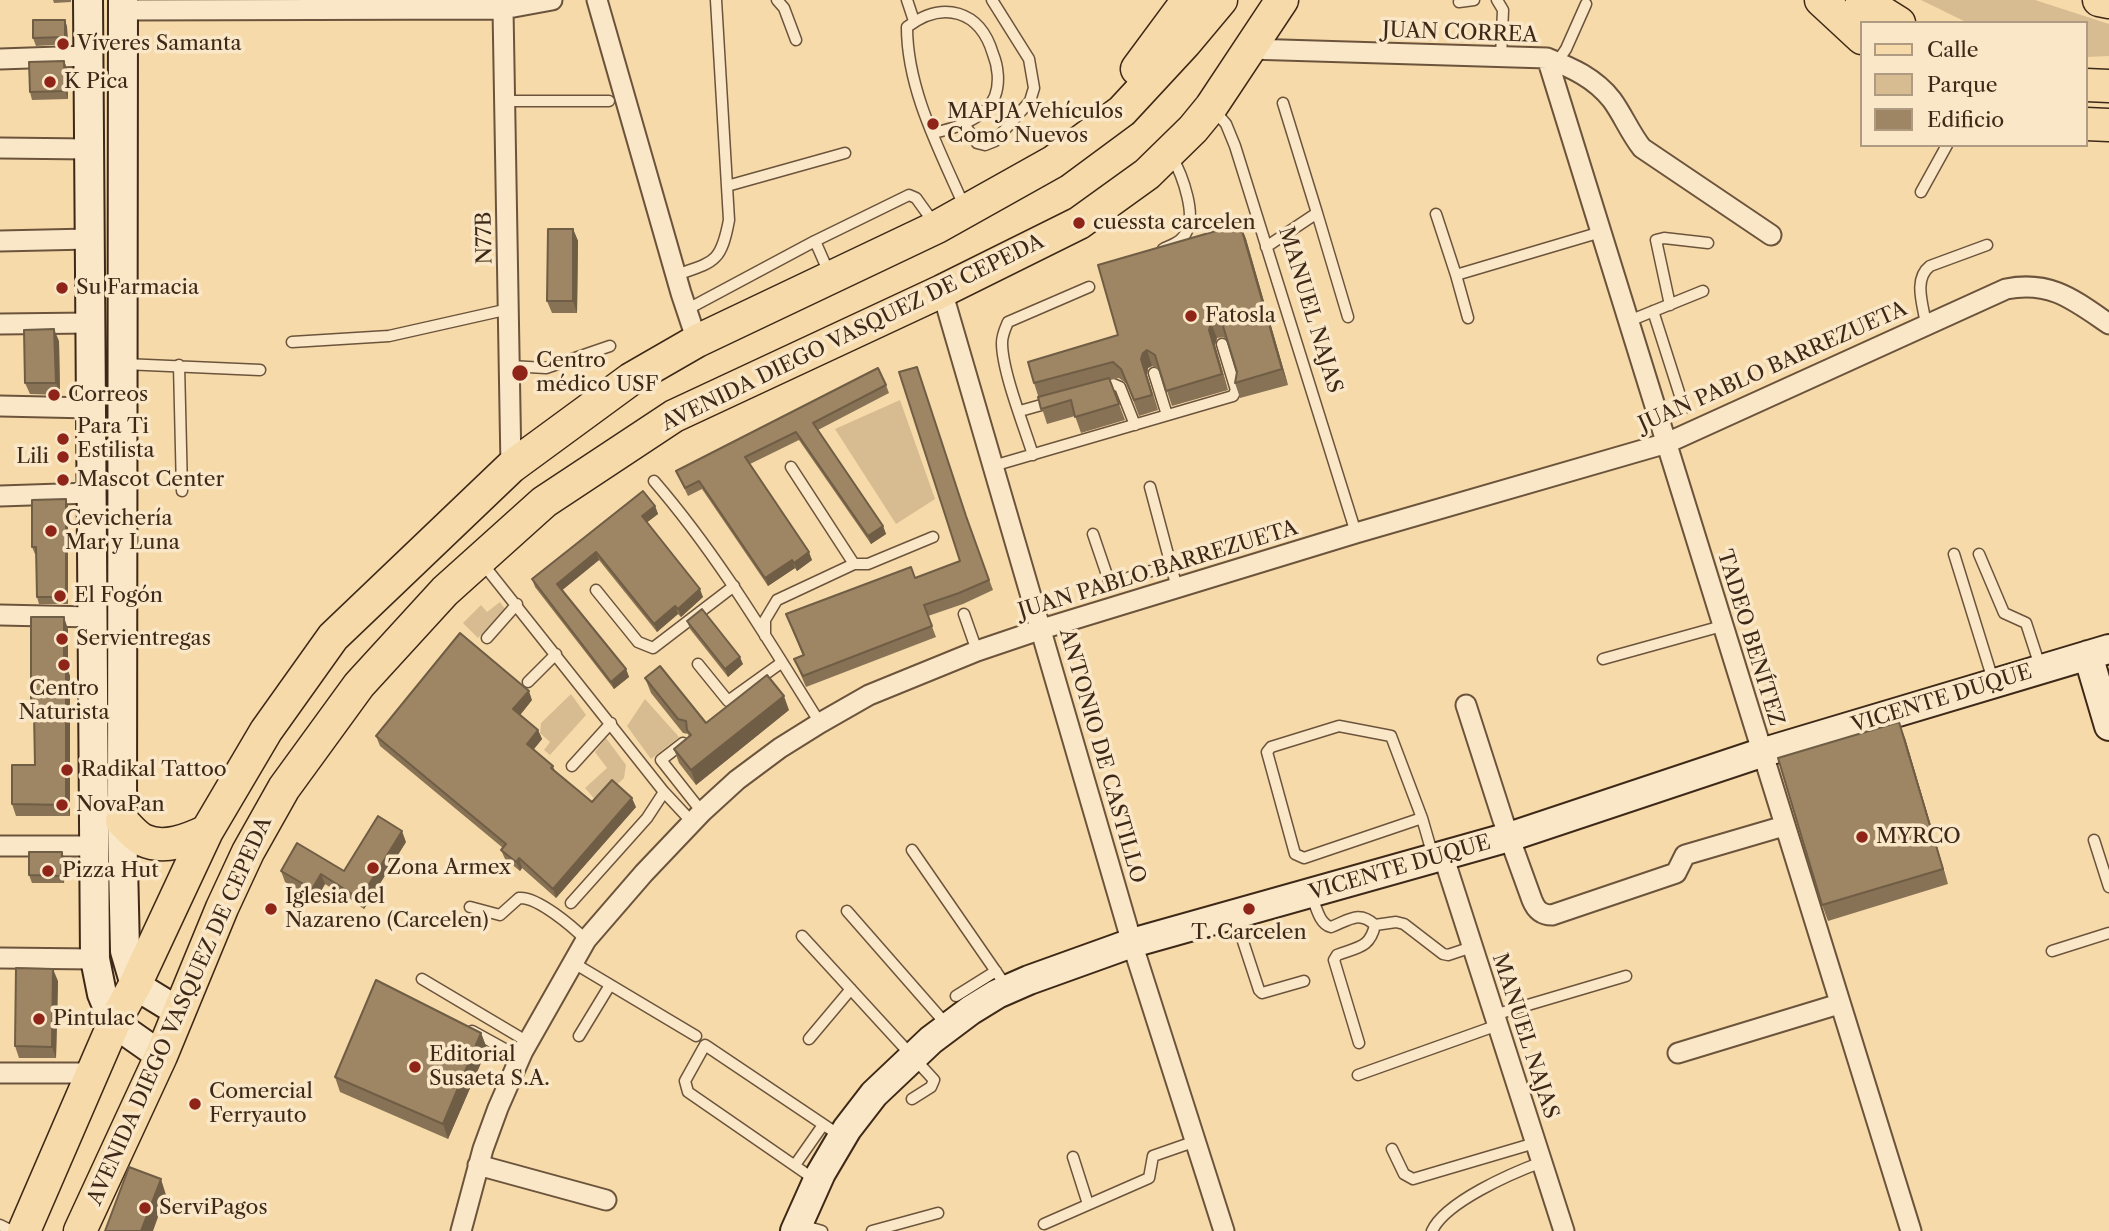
<!DOCTYPE html>
<meta charset="utf-8">
<style>
body{margin:0}
#map{position:relative;width:2109px;height:1231px;overflow:hidden;background:#f6daaa;font-family:"Libre Caslon Text",serif}
canvas{display:block}
.legend{position:absolute;left:1860px;top:21px;width:228px;height:126px;box-sizing:border-box;background:#f9e7c8;border:2px solid #ae9b81;margin:0;padding:9px 12px;list-style:none;font-size:21px;color:#3e2817}
.legend li{display:flex;align-items:center;gap:14px;height:35px}
.legend b{width:35px;border:2px solid #ae9b81}
</style>
<div id="map">
<canvas width="2109" height="1231"></canvas>
<ul class="legend">
<li><b style="height:9px;background:#f6daaa"></b>Calle</li>
<li><b style="height:19px;background:#d7bc91"></b>Parque</li>
<li><b style="height:19px;background:#9e8563"></b>Edificio</li>
</ul>
</div>
<script>
const g = document.querySelector('canvas').getContext('2d');
g.lineJoin = 'round';
function fillPath(path, color) { g.fillStyle = color; g.fill(path, 'evenodd'); }
function strokePath(path, color, width, dash) { g.strokeStyle = color; g.lineWidth = width; g.lineCap = dash ? 'butt' : 'round'; g.setLineDash(dash || []); g.stroke(path); }
function drawText(font, color, halo, rows, align = 'center') {
  g.font = font + ' "Libre Caslon Text",serif'; g.lineWidth = 7; g.setLineDash([]); g.textBaseline = 'middle'; g.strokeStyle = halo; g.fillStyle = color; for (const [text, x, y, turn = 0] of rows) {
    g.save(); g.translate(x, y); g.rotate((+turn || 0) * Math.PI / 180); g.textAlign = isNaN(turn) ? turn : align; if (halo) g.strokeText(text, 0, 0); g.fillText(text, 0, 0); g.restore();
  }
}
const green = new Path2D(`
 M1921,0H2035L2109,24V56L2086,57V23H1968Z
 M900,400L935,499L896,524L835,429Z
 M500,602L505,609L478,638L463,623L481,605L487,612Z
 M571,694L586,715L550,755L544,750L550,742L540,733L541,723Z
 M645,699L679,737L651,759L627,726Z
 M606,738L626,765L624,778L598,803L585,788L607,768L595,752Z`);
const lane = new Path2D(`
 M777,0L784,8L796,40
 M907,0L914,21
 M1497,0L1503,10L1501,57
 M1459,2L1474,0
 M1557,62L1566,49L1586,4
 M505,101H609
 M1214,110L1226,124L1235,146L1356,533
 M964,124L977,143L985,145L995,141L1030,101L1034,88L1029,59L992,0
 M932,133C954,129 986,119 995,96C1000,83 998,66 993,54C980,10 943,0 907,27C907,90 940,151 965,208
 M727,186L845,153
 M1921,192L1947,145
 M1317,213L1348,317
 M1436,214L1456,275
 M815,241L829,273
 M1266,247L1317,213L1283,103
 M1163,249C1169,246 1178,243 1182,238C1201,221 1181,172 1171,155
 M676,275C714,262 721,263 729,220L716,0
 M1670,305L1656,240L1664,238L1708,243
 M686,310L815,241L909,195L916,198L934,223
 M1653,311L1684,408
 M1468,318L1456,275L1601,232
 M1629,321L1703,291
 M1926,324C1923,305 1913,279 1930,266L1987,245
 M292,342L389,336L509,309
 M124,364L260,370
 M179,365L182,491
 M510,366L546,368L610,346
 M1154,373L1167,415
 M1100,388L1113,384L1120,387L1135,425
 M1020,411L1052,402
 M1033,455C1024,426 1002,371 1002,343C1002,335 1005,329 1008,322L1089,287
 M993,466L1233,396L1236,390L1222,344
 M791,467L854,564
 M654,481C718,555 768,640 820,723
 M1150,487L1177,588
 M1093,534L1109,581L1114,582L1171,565
 M1954,554L1993,680
 M1979,554L2004,613L2026,623L2040,666
 M483,564L664,792L692,822
 M596,590L638,642L653,648L734,586
 M964,614L977,651
 M765,636V620L777,600L854,564H868L933,537
 M487,638L517,604
 M1603,659L1722,626
 M698,664L728,701L781,663
 M528,682L556,654
 M683,743L661,760L702,812
 M572,766L611,723
 M1422,818L1304,858L1295,854L1267,752L1271,747L1339,726L1391,736L1422,818L1433,856
 M2094,840L2109,887
 M912,850L1006,986
 M1311,894C1316,906 1319,924 1331,927C1349,920 1359,910 1375,925
 M571,903L647,818L664,792
 M470,907L500,915L519,898C537,896 573,927 586,940
 M847,911L946,1024
 M1235,917L1259,990L1262,993L1304,981
 M802,936L934,1080L931,1087L912,1099
 M2052,951L2109,933
 M572,962L696,1036
 M422,979L528,1042
 M956,996L996,971
 M1494,1015L1626,976
 M472,1031L521,1058
 M579,1036L610,985
 M809,1039L851,989
 M1359,1043L1334,960L1337,955C1358,947 1370,948 1375,925L1396,922L1404,924L1443,954L1448,955L1472,947
 M1358,1075L1498,1025
 M1392,1149L1404,1174L1413,1179L1535,1143
 M1073,1157L1088,1204
 M795,1165L823,1125
 M814,1179L688,1092L685,1081L705,1045L839,1135
 M1044,1224L1149,1178L1153,1156L1196,1141
 M0,1225L12,1231
 M801,1225L822,1231
 M872,1231L938,1213
 M1432,1231C1445,1202 1512,1173 1542,1162`);
const street = new Path2D(`
 M500,0L503,9L511,467
 M597,0L681,293L697,341
 M123,10L503,9L552,0
 M1249,49L1547,58C1572,68 1595,78 1612,100C1623,115 1630,133 1642,148L1771,235
 M1547,58L1911,1231
 M0,59L88,56
 M0,148L89,149
 M0,241L89,239
 M942,291L1132,943L1224,1231
 M0,324L90,323
 M0,406L91,408
 M0,496L91,493
 M0,615L92,617
 M1466,705L1503,820L1532,900C1536,910 1541,915 1552,915L1676,873L1685,855L1784,826
 M0,846H94
 M1443,855L1564,1231
 M0,958L95,959
 M1678,1053L1839,1004
 M0,1073H93
 M478,1165L606,1200
 M461,1231L483,1149L498,1108L523,1051L586,940L644,873L702,812L737,780L780,748L820,723L869,695L977,651L1042,629L1356,533L1667,443L2006,289C2050,280 2074,300 2109,324`);
const secondary = new Path2D(`
 M88,0L95,959L102,994L114,1023L161,1056
 M123,0L122,821L125,951L135,985L179,1012
 M2088,655L2109,726
 M795,1231L821,1173L847,1129L874,1094L931,1040L971,1010L997,994L1029,980L1132,943L1509,837L1761,753L2109,649`);
const primary = new Path2D(`
 M1821,0L1862,38
 M1862,0L1899,23
 M2099,0L2109,2
 M1137,69L1188,0
 M2086,85L2109,86
 M2086,124L2109,125
 M122,821C128,827 135,836 143,840C164,850 188,840 207,831
 M24,1231L114,1023L135,985L207,831L266,731L333,637L511,467L631,379L697,341L937,227L1053,162L1122,111L1185,43L1221,0
 M80,1231L161,1056L222,908L248,852L284,788L359,685L445,591L544,502L674,416L942,291L1079,223L1147,174L1193,129L1211,107L1282,0`);
const wall = new Path2D(`
 M53,0H71V2L54,3Z
 M65,20L67,27L68,44L36,46L33,38Z
 M64,61L67,69L68,99L32,100L30,92Z
 M1240,224L1246,239L1288,385L1240,398L1235,383L1237,372L1228,341L1223,337L1217,338L1215,345L1228,390L1172,406L1160,370L1152,366L1148,368L1147,375L1158,410L1139,416L1127,384L1119,378L1110,380L1125,420L1081,433L1075,416L1047,424L1034,383L1118,335Z
 M573,229L578,241L577,313H552L547,301Z
 M59,341L60,395L30,394L25,383Z
 M886,385L889,393L818,430L883,526L886,534L871,544L799,440L750,464L812,560L797,571L795,568L768,586L702,489L688,496L676,471Z
 M68,506V604H39L37,597L36,554H35L32,547Z
 M655,506L658,514L647,522L703,597L681,617L678,614L657,632L599,560L562,590L626,669L629,677L614,689L535,587L532,579Z
 M969,525L993,590L963,604L928,616L936,637L806,687L794,659L803,656L790,624L960,561Z
 M687,621L743,664L728,677L690,629Z
 M68,629V671L70,676V816H16L12,804L35,765L34,722L31,713Z
 M645,678L706,723L789,710L696,785L679,763L674,749L689,737L688,734L683,733L651,693Z
 M532,700L520,715L538,730L542,739L533,750L553,766L555,771L592,802L636,807L556,898L522,868L520,871L505,859L501,850L503,848L380,746L376,736Z
 M1905,738L1948,884L1828,921L1822,905Z
 M406,842L364,909L325,884L316,900L285,882L281,871H344Z
 M65,860L64,883H32L29,875Z
 M58,981L56,1058H19L15,1046Z
 M481,1033L487,1049L448,1139L340,1092L335,1077Z`);
const shadedWall = new Path2D(`
 M65,20L67,27L68,44L65,37Z
 M64,61L67,69L68,99L65,91Z
 M1240,224L1246,239L1288,385L1282,369Z
 M573,229L578,241L577,313L573,301Z
 M1211,323L1217,338L1215,345L1228,390L1209,330Z
 M54,329L59,341L60,395L56,383Z
 M1147,350L1152,366L1148,368L1147,375L1158,410L1141,359L1143,353Z
 M66,499L68,506V604L66,597Z
 M655,506L658,514L645,524L642,516Z
 M883,526L886,534L871,544L868,536Z
 M596,552L599,560L560,592L557,584Z
 M809,552L812,560L797,571L794,563Z
 M792,560L795,568L768,586L765,578Z
 M700,589L703,597L681,617L678,609Z
 M675,606L678,614L657,632L654,624Z
 M64,617L68,629V671L70,676V816L66,805Z
 M740,657L743,664L728,677L725,669Z
 M626,669L629,677L614,689L611,682Z
 M529,691L532,700L517,719L513,709Z
 M784,696L789,710L696,785L691,770Z
 M1899,722L1905,738L1948,884L1943,869Z
 M538,730L542,739L530,754L527,744Z
 M632,798L636,807L556,898L553,889Z
 M402,831L406,842L364,909L360,899Z
 M62,852L65,860L64,883L61,876Z
 M519,858L522,868L520,871L516,862Z
 M321,874L325,884L316,900L312,889Z
 M53,969L58,981L56,1058L52,1047Z
 M481,1033L487,1049L448,1139L443,1124Z
 M161,1179L166,1195L153,1231H141Z`);
const building = new Path2D(`
 M33,20H65V37L33,38Z
 M64,61L65,91L30,92L29,62Z
 M1240,224L1282,369L1235,383L1237,372L1223,326L1217,321L1211,323L1209,330L1222,374L1166,391L1155,355L1147,350L1143,353L1141,359L1152,395L1134,400L1121,369L1113,362L1034,383L1028,362L1118,335L1098,265Z
 M548,229H573V301H547Z
 M54,329L56,383H25L24,330Z
 M917,367L966,516L989,580L959,593L924,605L932,626L803,676L794,659L804,655L786,614L911,567L915,578L960,561L899,372Z
 M878,368L886,385L813,423L883,526L868,536L796,432L745,457L809,552L794,563L792,560L765,578L699,481L685,488L676,471Z
 M1109,378L1119,404L1075,417L1071,400L1041,409L1038,397Z
 M643,491L655,506L642,516L700,589L678,609L675,606L654,624L596,552L557,584L626,669L611,682L532,579Z
 M66,499V597H37L36,547H32V500Z
 M702,609L740,657L725,669L687,621Z
 M31,617H64V665H66V805L12,804V765H35L34,713H31Z
 M460,633L529,691L513,709L538,730L527,744L553,766L551,768L592,802L612,780L632,798L553,889L519,858L516,862L501,850L506,844L376,736Z
 M660,666L706,723L767,675L784,696L691,770L674,749L691,735L687,730L686,721L678,719L645,678Z
 M1899,722L1943,869L1822,905L1778,758Z
 M378,816L402,831L360,899L321,874L312,889L281,871L297,843L344,871Z
 M29,852H62L61,876L29,875Z
 M16,968L53,969L52,1047L15,1046Z
 M376,980L481,1033L443,1124L335,1077Z
 M129,1167L161,1179L141,1231H105Z`);
const markers = [
 [63,44,7,"#8f2418"],
 [50,82,7,"#8f2418"],
 [933,124,7,"#8f2418"],
 [1079,223,7,"#8f2418"],
 [62,288,7,"#8f2418"],
 [1191,316,7,"#8f2418"],
 [520,373,9,"#8f2418"],
 [54,395,7,"#8f2418"],
 [63,439,7,"#8f2418"],
 [63,457,7,"#8f2418"],
 [63,480,7,"#8f2418"],
 [51,531,7,"#8f2418"],
 [60,596,7,"#8f2418"],
 [62,639,7,"#8f2418"],
 [64,665,7,"#8f2418"],
 [67,770,7,"#8f2418"],
 [62,805,7,"#8f2418"],
 [1862,837,7,"#8f2418"],
 [373,868,7,"#8f2418"],
 [48,871,7,"#8f2418"],
 [271,909,7,"#8f2418"],
 [1249,909,7,"#8f2418"],
 [39,1019,7,"#8f2418"],
 [415,1067,7,"#8f2418"],
 [195,1104,7,"#8f2418"],
 [145,1208,7,"#8f2418"]
];
const streetNames = [
 ["JUAN CORREA",1460,33,2],
 ["N77B",485,238,-91],
 ["MANUEL NAJAS",1310,310,73],
 ["AVENIDA DIEGO VASQUEZ DE CEPEDA",853,333,-26],
 ["JUAN PABLO BARREZUETA",1773,367,-24],
 ["JUAN PABLO BARREZUETA",1158,570,-17],
 ["TADEO BENÍTEZ",1750,638,73],
 ["VICENTE DUQUE",1942,699,-17],
 ["ANTONIO DE CASTILLO",1102,756,74],
 ["VICENTE DUQUE",1400,868,-16],
 ["AVENIDA DIEGO VASQUEZ DE CEPEDA",180,1011,-66],
 ["MANUEL NAJAS",1525,1036,72]
];
const poiNames = [
 ["Víveres Samanta",77,44],
 ["K Pica",64,82],
 ["MAPJA Vehículos",947,112],
 ["Como Nuevos",947,136],
 ["cuessta carcelen",1093,223],
 ["Su Farmacia",76,288],
 ["Fatosla",1205,316],
 ["Centro",536,361],
 ["médico USF",536,385],
 ["Correos",68,395],
 ["Para Ti",77,427],
 ["Estilista",77,451],
 ["Lili",49,457,"right"],
 ["Mascot Center",77,480],
 ["Cevichería",65,519],
 ["Mar y Luna",65,543],
 ["El Fogón",74,596],
 ["Servientregas",76,639],
 ["Centro",64,689,"center"],
 ["Naturista",64,713,"center"],
 ["Radikal Tattoo",81,770],
 ["NovaPan",76,805],
 ["MYRCO",1876,837],
 ["Zona Armex",387,868],
 ["Pizza Hut",62,871],
 ["Iglesia del",285,897],
 ["Nazareno (Carcelen)",285,921],
 ["T. Carcelen",1249,933,"center"],
 ["Pintulac",53,1019],
 ["Editorial",429,1055],
 ["Susaeta S.A.",429,1079],
 ["Comercial",209,1092],
 ["Ferryauto",209,1116],
 ["ServiPagos",159,1208]
];
fillPath(green, '#d7bc91');
strokePath(lane, '#6c543c', 13);
strokePath(street, '#6c543c', 23);
strokePath(secondary, '#3e2817', 32);
strokePath(primary, '#3e2817', 35);
strokePath(lane, '#f9e7c8', 10);
strokePath(street, '#f9e7c8', 19);
strokePath(secondary, '#f9e7c8', 28);
strokePath(primary, '#f6daaa', 32);
fillPath(wall, '#887255');
fillPath(shadedWall, '#6f5d45');
fillPath(building, '#9e8563');
strokePath(building, '#6f5d45', 2);
for (const [x, y, r, color] of markers) { const dot = new Path2D(); dot.arc(x, y, r, 0, 2 * Math.PI); g.fillStyle = color; g.fill(dot); strokePath(dot, '#f9e7c8', 2.5); }
drawText('21px', '#3e2817', '#f9e7c8', streetNames);
drawText('21px', '#3e2817', '#f9e7c8', poiNames, 'left');
</script>
